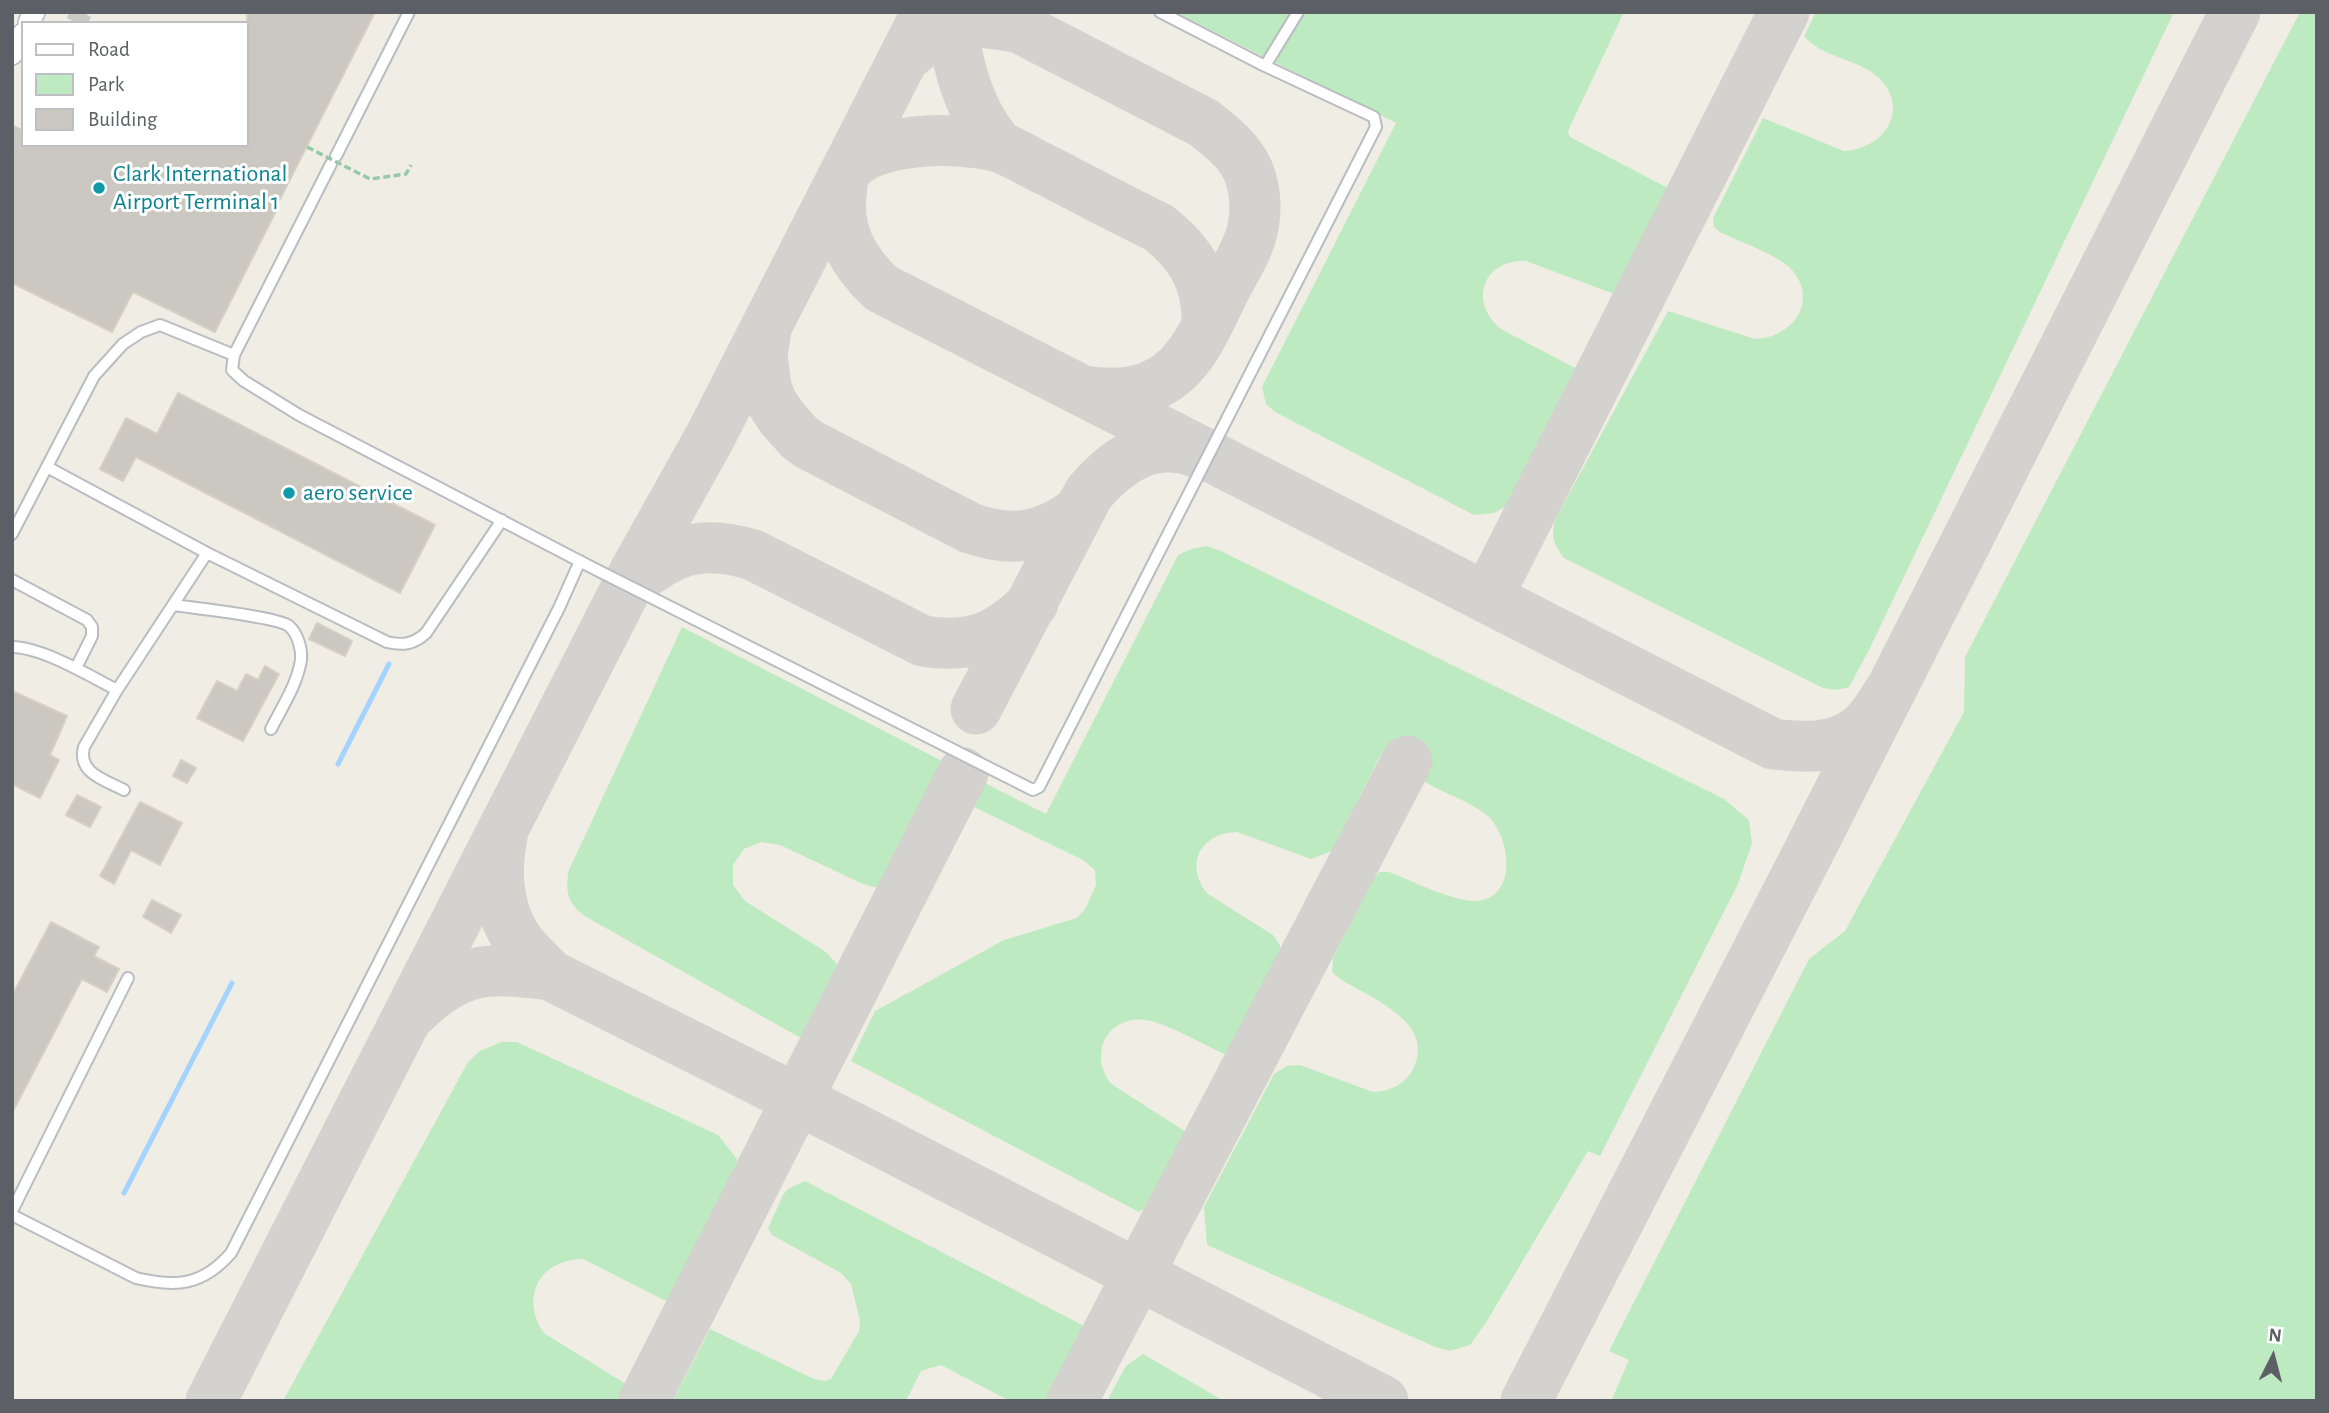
<!DOCTYPE html>
<style>
body{margin:0}
#map{position:relative;width:2329px;height:1413px;overflow:hidden;background:#f0eee4;font-family:"Alegreya Sans",sans-serif}
canvas{display:block}
.frame{position:absolute;inset:0;border:14px solid #5c6066;pointer-events:none}
.legend{position:absolute;left:21px;top:21px;width:228px;height:126px;box-sizing:border-box;background:#fff;border:2px solid #bebfc2;margin:0;padding:9px 12px;list-style:none;font-size:21px;color:#5c6066}
.legend li{display:flex;align-items:center;gap:14px;height:35px}
.legend b{width:35px;border:2px solid #bebfc2}
.north{position:absolute;left:2238px;top:1322px;width:70px;height:70px;-webkit-text-stroke:5px #fff;paint-order:stroke;rotate:6deg;font-size:19px;font-weight:700;line-height:28px;text-align:center;color:#5c6066}
.north::after{content:'';display:block;margin:auto;width:24px;height:32px;background:#5c6066;clip-path:polygon(50% 0,100% 100%,50% 72%,0 100%)}
</style>
<div id="map">
<canvas width="2329" height="1413"></canvas>
<div class="frame"></div>
<ul class="legend">
<li><b style="height:9px;background:#fff"></b>Road</li>
<li><b style="height:19px;background:#beeac1"></b>Park</li>
<li><b style="height:19px;background:#cbc8c1"></b>Building</li>
</ul>
<div class="north">N</div>
</div>
<script>
const g = document.querySelector('canvas').getContext('2d');
g.lineJoin = 'round';
function fillPath(path, color) { g.fillStyle = color; g.fill(path, 'evenodd'); }
function strokePath(path, color, width, dash) { g.strokeStyle = color; g.lineWidth = width; g.lineCap = dash ? 'butt' : 'round'; g.setLineDash(dash || []); g.stroke(path); }
function drawText(font, color, halo, rows, align = 'center') {
  g.font = font + ' "Alegreya Sans",sans-serif'; g.lineWidth = 6; g.setLineDash([]); g.textBaseline = 'middle'; g.strokeStyle = halo; g.fillStyle = color; for (const [text, x, y, turn = 0] of rows) {
    g.save(); g.translate(x, y); g.rotate((+turn || 0) * Math.PI / 180); g.textAlign = isNaN(turn) ? turn : align; if (halo) g.strokeText(text, 0, 0); g.fillText(text, 0, 0); g.restore();
  }
}
const green = new Path2D(`
 M1175,12H1624L1568,131L1570,137L1670,189L1614,294L1526,261C1483,259 1468,302 1501,329L1575,368L1509,505L1494,513L1474,515L1275,412L1266,404L1262,387L1396,123Z
 M1816,12H2174L1868,652L1849,687L1837,690L1823,688L1564,558C1553,544 1550,534 1556,518L1668,311L1755,339C1795,338 1820,297 1789,267C1775,254 1738,241 1720,232L1714,227L1713,218L1763,118L1844,151C1884,149 1910,110 1880,79C1859,58 1823,59 1804,36Z
 M2300,12H2317V1401H1611L1629,1360L1609,1351L1809,959L1845,931L1964,712L1965,657Z
 M1207,546L1221,551L1724,799L1749,820L1752,843L1738,884L1600,1156L1588,1151L1487,1321L1470,1345L1450,1351L1435,1347L1207,1245L1204,1207L1274,1074L1287,1066L1300,1065L1373,1092C1390,1091 1405,1085 1413,1069C1437,1023 1371,998 1340,979L1332,972L1333,958L1373,878L1380,872H1389C1412,881 1452,901 1475,901C1520,900 1511,832 1484,813C1467,800 1445,794 1427,783C1421,780 1421,776 1417,771C1409,758 1394,756 1380,756L1332,851L1311,859L1237,832C1200,833 1184,865 1208,894L1273,935L1280,945V957L1227,1055C1206,1046 1166,1023 1146,1020C1129,1017 1111,1025 1104,1041C1098,1056 1101,1069 1110,1083L1189,1134L1156,1200L1139,1212L851,1061L875,1011L1004,940L1077,918L1085,909L1096,885L1095,870L1083,860L972,806L983,782L1046,814L1178,555L1191,549Z
 M682,627L946,763L885,885L873,887L863,884L780,845L761,842L744,849L733,865V885L745,901L826,952L846,974L816,1031L806,1037H799L588,918C569,906 564,892 569,870Z
 M501,1042H517L718,1135L737,1159L734,1172L676,1300H664L583,1259C539,1260 520,1297 544,1333L629,1386L622,1401H283L468,1062L480,1051Z
 M805,1181L1086,1327L1050,1398L1046,1401H1010L941,1365L921,1371L906,1401H673L710,1329L814,1379L824,1381L831,1379L859,1331L860,1321L851,1284L841,1273L772,1235L768,1228L783,1195L788,1189Z
 M1143,1354L1224,1401H1107L1126,1366Z`);
const stream = new Path2D(`
 M338,764L389,664
 M124,1193L232,983`);
const taxiway = new Path2D(`
 M948,12C957,59 967,112 1001,148
 M904,58C947,20 964,17 1020,28L1204,123C1224,139 1244,154 1251,179C1256,196 1256,215 1252,232C1247,251 1236,268 1227,285C1210,318 1195,362 1161,381C1138,395 1110,395 1083,391
 M1207,323C1208,281 1191,253 1159,228C1123,210 1086,191 1050,172C1034,165 1018,154 1002,148C965,136 867,135 845,173C842,178 842,188 841,194C837,233 853,261 881,288L1773,744C1801,747 1833,750 1857,732C1872,722 1881,704 1891,689
 M766,329L762,355L766,387L772,403L782,418L799,437L808,444L970,528C1012,543 1045,538 1080,510
 M630,584C671,551 700,538 753,555L923,641C971,649 999,637 1033,603
 M1487,598L1784,12
 M976,709L1089,493C1117,460 1153,435 1198,453
 M502,837C495,873 497,911 520,943C528,954 540,964 550,975L852,1127L1383,1401
 M412,1013C461,966 487,967 550,975
 M211,1401L634,573L710,437L927,12
 M644,1401C751,1192 858,983 963,773
 M1072,1401L1407,761
 M1526,1401L1806,857L2235,12`);
const building = new Path2D(`
 M247,12H375L274,211H276L215,332L133,292L112,332L12,283V145H247Z
 M178,393L435,525L400,593L136,457L123,481L100,469L126,418L157,434Z
 M317,623L352,641L345,656L309,639Z
 M265,666L279,674L243,741L197,718L217,681L237,691L246,674L258,680Z
 M12,691L67,716L50,755L59,760L40,798L12,784Z
 M181,760L196,768L187,783L173,776Z
 M77,795L101,807L90,827L66,815Z
 M140,802L182,823L160,865L131,850L114,884L100,876Z
 M152,900L181,915L171,933L143,917Z
 M51,922L99,947L94,956L119,969L107,992L82,979L12,1113V996Z`);
const streetTunnel = new Path2D(`
 M76,23L82,12
 M12,148L23,128`);
const lane = new Path2D(`
 M1265,66L1298,12
 M336,156L409,12
 M331,164L234,355L232,370L244,381L299,415L589,566L1033,790L1039,787L1376,127L1374,117L1265,66L1160,12
 M47,467L207,553L387,642C403,646 414,644 426,633L502,520
 M12,534L94,376L123,344L141,332L160,325L234,355
 M12,580L87,620L92,627V636L76,668
 M173,605C194,608 277,617 289,626C298,634 302,649 301,660C297,685 282,707 271,729
 M12,647C42,647 90,676 117,690L207,553
 M117,690L84,747C77,773 105,780 124,790
 M12,1211L128,978
 M12,1215L136,1278C177,1288 203,1285 231,1253L559,608L580,561`);
const street = new Path2D(`
 M29,23L34,12
 M12,54L23,34`);
const pathBridge = new Path2D(`
 M307,147L370,179L406,174L411,165`);
const markers = [
 [99,188,7,"#0f9aa8"],
 [289,493,7,"#0f9aa8"]
];
const cultureNames = [
 ["Clark International",113,174],
 ["Airport Terminal 1",113,202],
 ["aero service",303,493]
];
fillPath(green, '#beeac1');
strokePath(stream, '#a5d3ff', 5);
strokePath(taxiway, '#d3d2ce', 51);
fillPath(building, '#cbc8c1');
strokePath(building, '#d6d0c2', 2);
strokePath(streetTunnel, '#cbcac4', 21, [21, 10]);
strokePath(lane, '#b9bcc1', 14);
strokePath(street, '#b9bcc1', 24);
strokePath(lane, '#fff', 10);
strokePath(street, '#fff', 21);
strokePath(pathBridge, '#95c9a7', 3.5, [7, 3.5]);
for (const [x, y, r, color] of markers) { const dot = new Path2D(); dot.arc(x, y, r, 0, 2 * Math.PI); g.fillStyle = color; g.fill(dot); strokePath(dot, '#fff', 2.5); }
drawText('24px', '#0d838f', '#fff', cultureNames, 'left');
</script>
